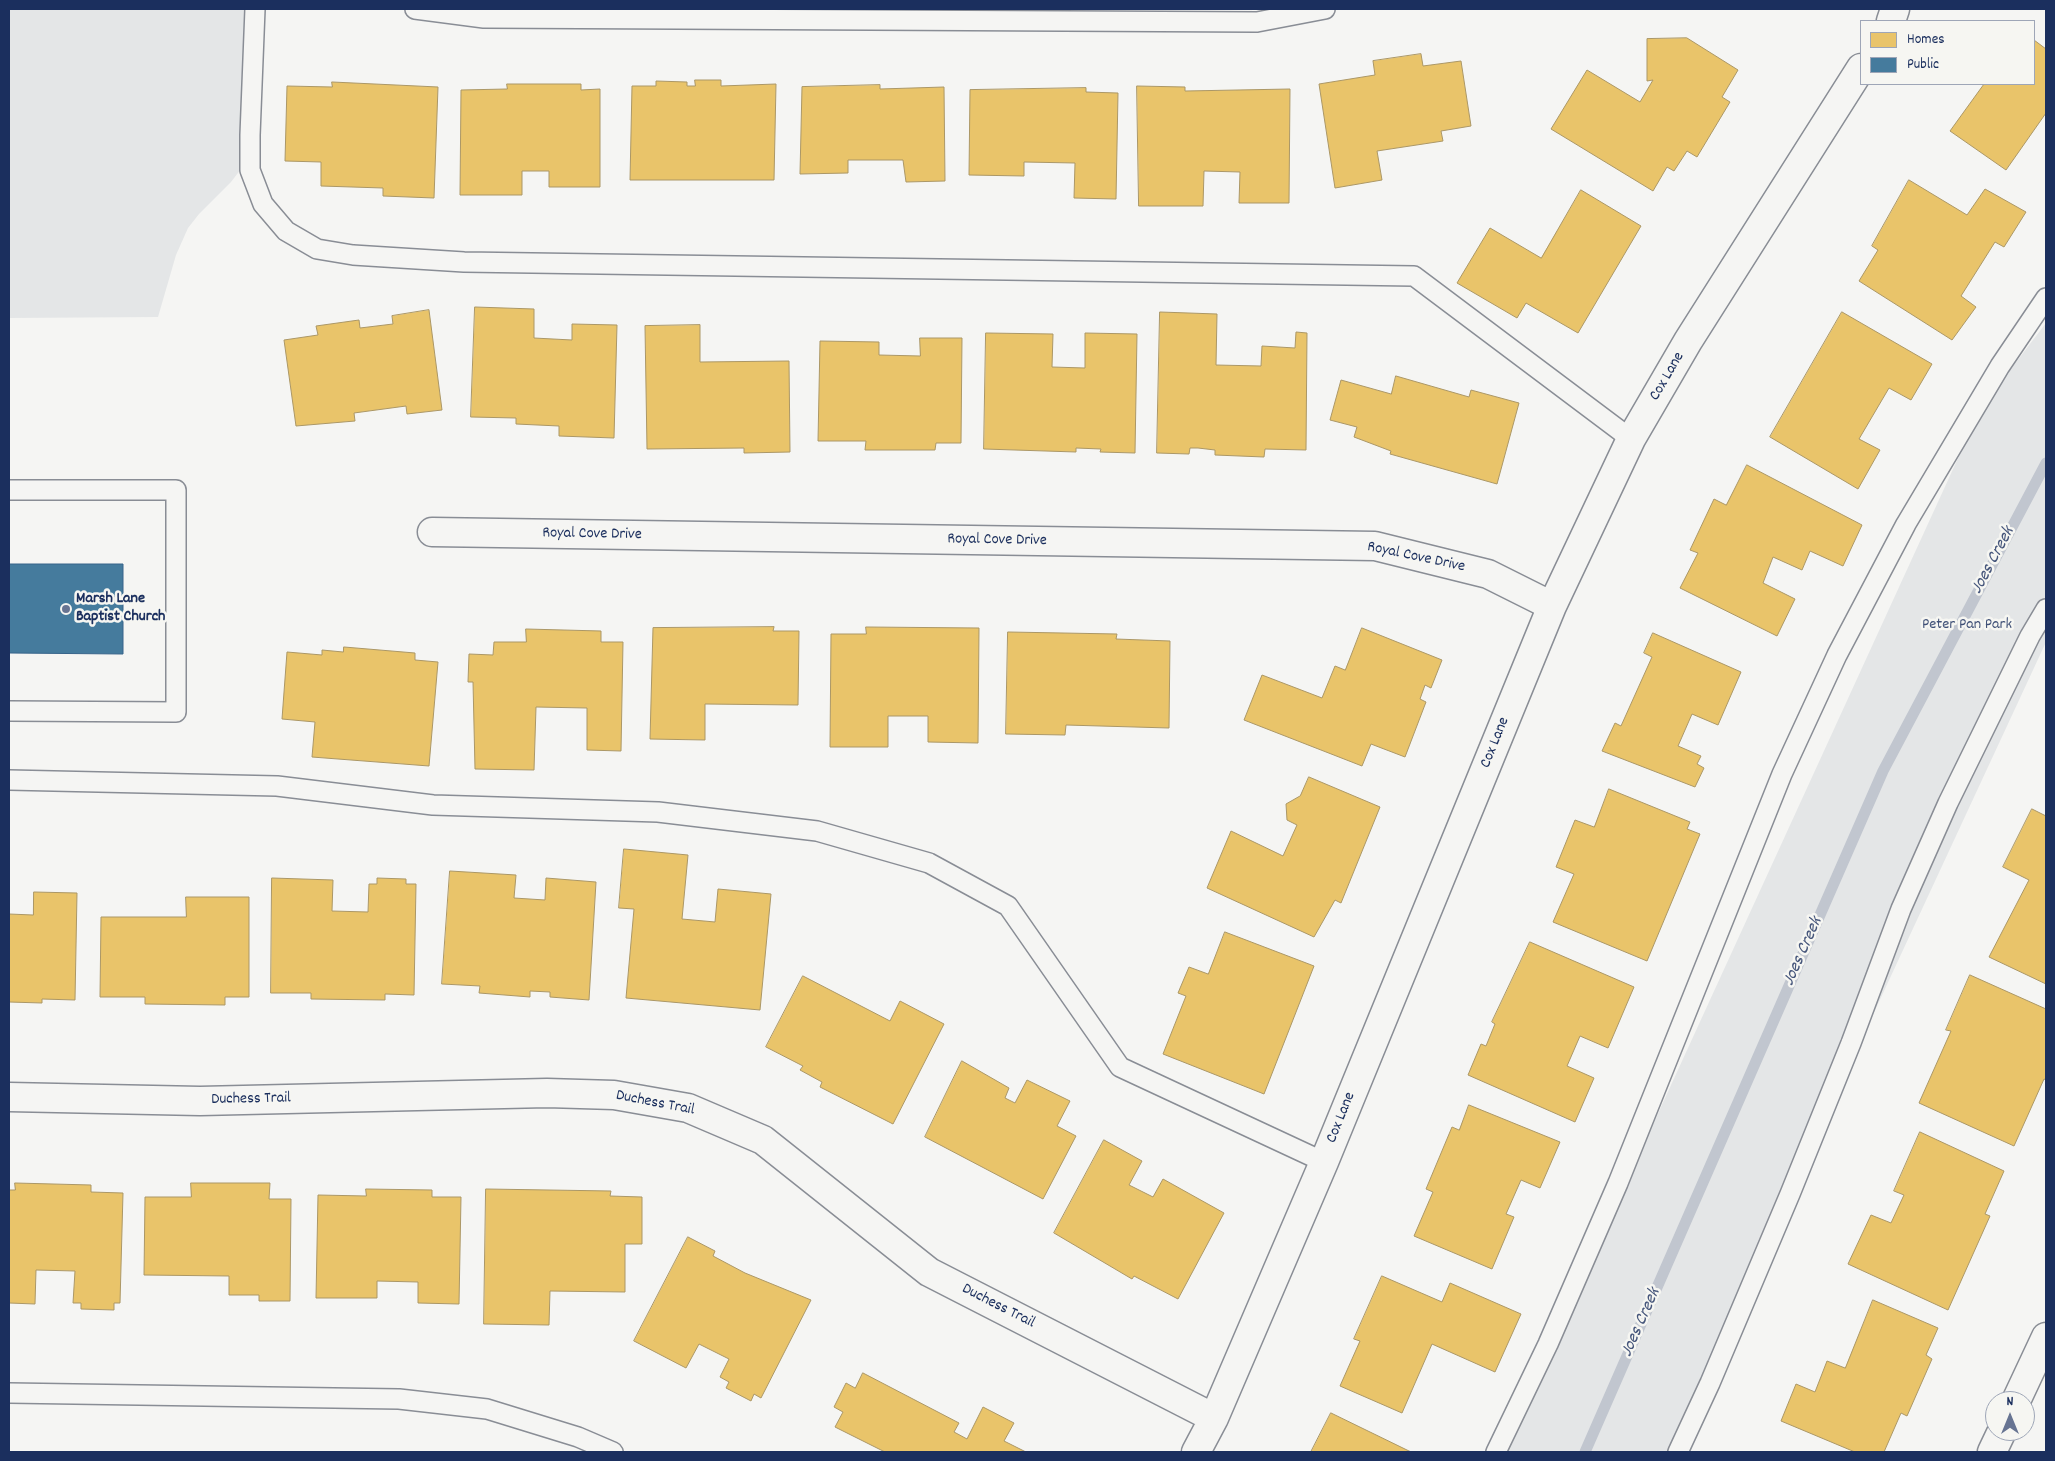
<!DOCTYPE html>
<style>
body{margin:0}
#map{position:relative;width:2055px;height:1461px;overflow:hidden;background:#f5f5f3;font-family:Dekko,sans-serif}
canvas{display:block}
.frame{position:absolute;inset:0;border:10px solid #1b2f5e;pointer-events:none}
.legend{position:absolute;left:1860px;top:20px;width:175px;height:65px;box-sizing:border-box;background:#f6f6f2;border:1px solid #9ea6b7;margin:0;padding:6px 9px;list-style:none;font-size:15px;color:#1b2f5e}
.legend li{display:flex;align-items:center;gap:10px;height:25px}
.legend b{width:25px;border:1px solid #9ea6b7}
.north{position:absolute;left:1985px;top:1391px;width:50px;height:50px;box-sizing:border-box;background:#f6f6f2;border:1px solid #9ea6b7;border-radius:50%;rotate:0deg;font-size:14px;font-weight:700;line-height:20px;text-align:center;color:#1b2f5e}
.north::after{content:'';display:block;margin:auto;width:18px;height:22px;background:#677492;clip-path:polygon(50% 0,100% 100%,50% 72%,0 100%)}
</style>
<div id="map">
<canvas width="2055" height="1461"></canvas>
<div class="frame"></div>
<ul class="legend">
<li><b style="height:14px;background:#e9c46a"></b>Homes</li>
<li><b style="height:14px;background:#457b9d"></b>Public</li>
</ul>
<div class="north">N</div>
</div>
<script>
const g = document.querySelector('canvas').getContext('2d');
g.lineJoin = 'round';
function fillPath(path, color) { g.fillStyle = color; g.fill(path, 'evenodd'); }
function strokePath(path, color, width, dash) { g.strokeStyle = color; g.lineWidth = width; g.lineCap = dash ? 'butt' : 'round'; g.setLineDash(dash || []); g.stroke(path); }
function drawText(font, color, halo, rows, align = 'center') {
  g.font = font + ' Dekko,sans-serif'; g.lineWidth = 5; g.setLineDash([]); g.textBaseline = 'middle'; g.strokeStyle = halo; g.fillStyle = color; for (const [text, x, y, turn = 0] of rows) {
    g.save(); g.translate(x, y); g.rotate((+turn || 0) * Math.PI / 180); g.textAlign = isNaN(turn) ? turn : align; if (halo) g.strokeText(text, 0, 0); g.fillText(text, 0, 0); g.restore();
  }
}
const green = new Path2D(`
 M9,9H245L244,165L231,182L199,214L188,228L176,255L158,317L9,318Z
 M2046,323V642L1670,1452H1503L1981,408Z`);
const homes = new Path2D(`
 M1687,38L1738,70L1722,97L1730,102L1697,157L1687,151L1674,171L1667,167L1653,191L1551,129L1587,70L1640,102L1653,80L1647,81V39Z
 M2034,40L2046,49V113L2006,170L1950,131L1984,84H2034Z
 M1421,54L1423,66L1461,61L1471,126L1441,131L1443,141L1377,151L1382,180L1335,188L1319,84L1375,75L1373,61Z
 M695,80H721V86L776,84L774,180H630L632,86H656V81L687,82V86H695Z
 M332,82L438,87L434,198L383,196V188L321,186V162L285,161L287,86L332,87Z
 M507,84H581V90L600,89V187H549V171H522V195H460L461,90L507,89Z
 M880,85V89L944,87L945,181L906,182L903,160H848V173L800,174L802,87Z
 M1137,86L1185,87V91L1290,89L1289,203H1239L1240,172L1204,171L1203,206H1139Z
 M1086,88V92L1118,93L1116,199L1074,198L1075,163L1024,162V176L969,175L970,90Z
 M1909,180L1967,215L1985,189L2026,212L2004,247L1995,242L1961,296L1976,307L1952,340L1859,281L1878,250L1872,246Z
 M1581,190L1641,226L1578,333L1526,303L1517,318L1457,283L1490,228L1541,258Z
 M475,307L534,309V338L572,340V324L617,325L614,438L559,436V426L516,424V418L471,417Z
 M429,310L442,410L407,414L406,406L354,413L355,421L296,426L284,340L318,335L316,326L359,320L360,328L393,324L392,316Z
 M1160,312L1217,314L1216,365L1261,366L1262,346L1295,348L1296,332L1307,333L1306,450L1265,449L1264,457L1215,455V450L1198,448H1190L1189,454L1157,453Z
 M1842,312L1932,364L1911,400L1889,388L1859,439L1880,450L1858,489L1770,437Z
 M700,325V362L789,361L790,452L744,453V448L647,449L645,326Z
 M986,333L1053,334L1052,367L1085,368V333L1137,334L1135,453L1100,452L1101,449L1076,448V452L984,449Z
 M920,338H962L961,443H936L935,450H865L866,441H818L820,341L879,342V355L920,356Z
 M1396,376L1469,397L1471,390L1519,403L1497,484L1390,454L1391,451L1354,437L1357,427L1330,420L1341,380L1391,394Z
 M1747,465L1862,525L1843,566L1810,551L1802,570L1773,557L1763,583L1795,599L1777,636L1680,588L1698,553L1690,550L1714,499L1726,505Z
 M774,627L773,631H799L798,705L705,704V740L650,739L653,628Z
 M866,627L979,628L978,743L928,742V716H888V747H830L831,634H866Z
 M1362,628L1442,660L1431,688L1425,685L1420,699L1426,702L1405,757L1371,744L1362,766L1244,720L1262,675L1322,698L1335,666L1345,670Z
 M526,629L601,631V642H623L621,751L587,750V708L536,707L534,770L475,769L473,682H468L469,654L493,655L494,642H526Z
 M1008,632L1117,634L1116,639L1170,641L1169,728L1066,725L1065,735L1006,734Z
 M1653,633L1741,672L1718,725L1692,714L1678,746L1701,756L1697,764L1704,768L1695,787L1602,751L1615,723L1621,726L1652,657L1644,653Z
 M344,647L415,653V660L438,662L429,766L312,757L315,722L282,719L287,652L322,655V650L343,652Z
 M1309,777L1380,807L1341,903L1335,900L1314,937L1207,888L1231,831L1283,856L1297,825L1287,820L1286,804L1300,796Z
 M1609,789L1690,822L1687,829L1700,834L1647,961L1553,922L1574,874L1556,867L1575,820L1594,827Z
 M2032,809L2046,816V984L1989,957L2029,880L2003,867Z
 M624,849L688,855L682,919L715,922L718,889L771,894L760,1010L626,998L634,909L619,908Z
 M450,871L516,875L514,898L545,900L546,878L596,882L589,1000L550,997V992L530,991V997L479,993L480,986L442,984Z
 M272,878L333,880L332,911L368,912L369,884H377V878L406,879V884H416L414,995L385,994V1000L311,999V993H271Z
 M34,892L77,893L75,1000L42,999V1003L9,1002V914L33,915Z
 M186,897H249V997H225V1005L145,1004V997H100L101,917H186Z
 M1225,932L1314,966L1264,1094L1163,1054L1186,996L1178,993L1189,967L1208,974Z
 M1530,942L1634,987L1608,1048L1580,1036L1567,1066L1594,1078L1575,1122L1468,1075L1481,1044L1486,1046L1495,1024L1492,1022Z
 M1970,975L2046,1009V1080L2044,1079L2014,1146L1919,1103L1951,1031L1946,1030Z
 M803,976L890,1021L900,1001L944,1024L893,1124L820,1087L822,1082L800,1070L803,1066L766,1047Z
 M962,1061L1009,1088L1005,1098L1015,1103L1027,1080L1070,1101L1057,1126L1076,1136L1043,1199L925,1137Z
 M1469,1105L1560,1142L1540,1188L1521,1180L1506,1214L1514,1217L1492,1269L1414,1236L1433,1192L1426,1189L1452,1127L1459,1130Z
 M1920,1132L2004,1171L1985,1214L1990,1216L1948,1310L1848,1264L1871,1215L1891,1223L1904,1195L1894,1191Z
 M1104,1140L1142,1161L1129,1185L1153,1197L1163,1179L1224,1213L1178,1299L1134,1276L1132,1279L1054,1233Z
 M15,1183L91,1185V1192L123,1193L120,1303H114V1310L81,1309V1303H73L75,1271L36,1270L35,1304L9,1303V1190H15Z
 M191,1183H270L269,1199H291L290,1301H259V1295H229V1276L144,1275L145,1197H191Z
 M366,1189L432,1190V1197H461L459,1304L418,1303V1282L377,1281V1298H316L318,1195L366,1196Z
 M486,1189L611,1191L610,1196L642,1197V1244H625V1292L550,1291L549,1325L484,1324Z
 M688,1237L715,1251L713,1256L745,1273L811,1300L761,1398L754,1394L751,1401L726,1388L729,1382L720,1377L729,1359L699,1344L686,1368L634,1341Z
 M1382,1276L1442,1302L1450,1283L1521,1314L1495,1372L1432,1344L1402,1413L1340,1386L1360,1341L1354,1339Z
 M1873,1300L1938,1328L1926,1355L1932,1359L1907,1416L1901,1413L1884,1452H1855L1781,1421L1796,1384L1815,1392L1827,1361L1845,1368Z
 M863,1373L959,1423L954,1432L967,1439L983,1407L1014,1423L1004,1441L1026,1452H885L835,1427L843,1412L834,1407L846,1383L855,1388Z
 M1331,1413L1409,1451L1412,1452H1311Z`);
const public = new Path2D(`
 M9,564H123V654L9,653Z`);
const stream = new Path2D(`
 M1585,1452L1883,771L2046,463`);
const service = new Path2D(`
 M255,9L250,135V170L263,204L286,231L317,249L353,255L464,262L1414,276L1631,439
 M415,9L484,18L1257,22L1325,9
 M9,490H176V712L9,711
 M9,780L277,786L433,805L658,812L817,831L929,863L1008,906L1120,1067L1324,1162
 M9,1393L399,1399L487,1409L578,1437L613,1452
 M1496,1452L1548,1344L1618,1183L1782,774L1837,655L1906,524L2000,366L2046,298
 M1678,1452L1710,1383L1790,1194L1851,1043L1901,909L1948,803L2030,636L2046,609`);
const minor = new Path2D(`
 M1891,21L1895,9
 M432,532L1375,546L1488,574L1552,606
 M9,1097L200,1101L547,1093L614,1095L688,1108L763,1140L929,1272L1214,1418
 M2016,1401L2046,1337
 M1196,1452L1214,1418L1324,1162L1552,606L1631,439L1688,341L1861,68
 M1992,1452L2002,1431`);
const markers = [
 [66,609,5,"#677492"]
];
const streetNames = [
 ["Cox Lane",1668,377,-60],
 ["Royal Cove Drive",592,535,1],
 ["Royal Cove Drive",997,541,1],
 ["Royal Cove Drive",1416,558,12],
 ["Cox Lane",1496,743,-68],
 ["Duchess Trail",251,1100,-1],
 ["Duchess Trail",655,1104,11],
 ["Cox Lane",1342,1118,-68],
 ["Duchess Trail",998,1307,27]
];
const poiNames = [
 ["Marsh Lane",76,600],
 ["Baptist Church",76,618]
];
const parkNames = [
 ["Peter Pan Park",1967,626]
];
const waterNames = [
 ["Joes Creek",1994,561,-62],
 ["Joes Creek",1804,952,-66],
 ["Joes Creek",1642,1323,-66]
];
fillPath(green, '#e4e6e7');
fillPath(homes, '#e9c46a');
strokePath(homes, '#ab9766', 1);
fillPath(public, '#457b9d');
strokePath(public, '#38648a', 1);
strokePath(stream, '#c1c6cf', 11);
strokePath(service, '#898d95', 22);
strokePath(minor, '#898d95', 31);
strokePath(service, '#f5f5f3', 19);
strokePath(minor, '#f5f5f3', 28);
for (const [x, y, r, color] of markers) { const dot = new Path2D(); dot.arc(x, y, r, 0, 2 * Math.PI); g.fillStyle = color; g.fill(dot); strokePath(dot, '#f6f6f2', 2); }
drawText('16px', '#1b2f5e', '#f6f6f2', streetNames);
drawText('bold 16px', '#1b2f5e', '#f6f6f2', poiNames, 'left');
drawText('16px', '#405177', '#f6f6f2', parkNames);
drawText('italic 18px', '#46567b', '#f6f6f2', waterNames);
</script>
